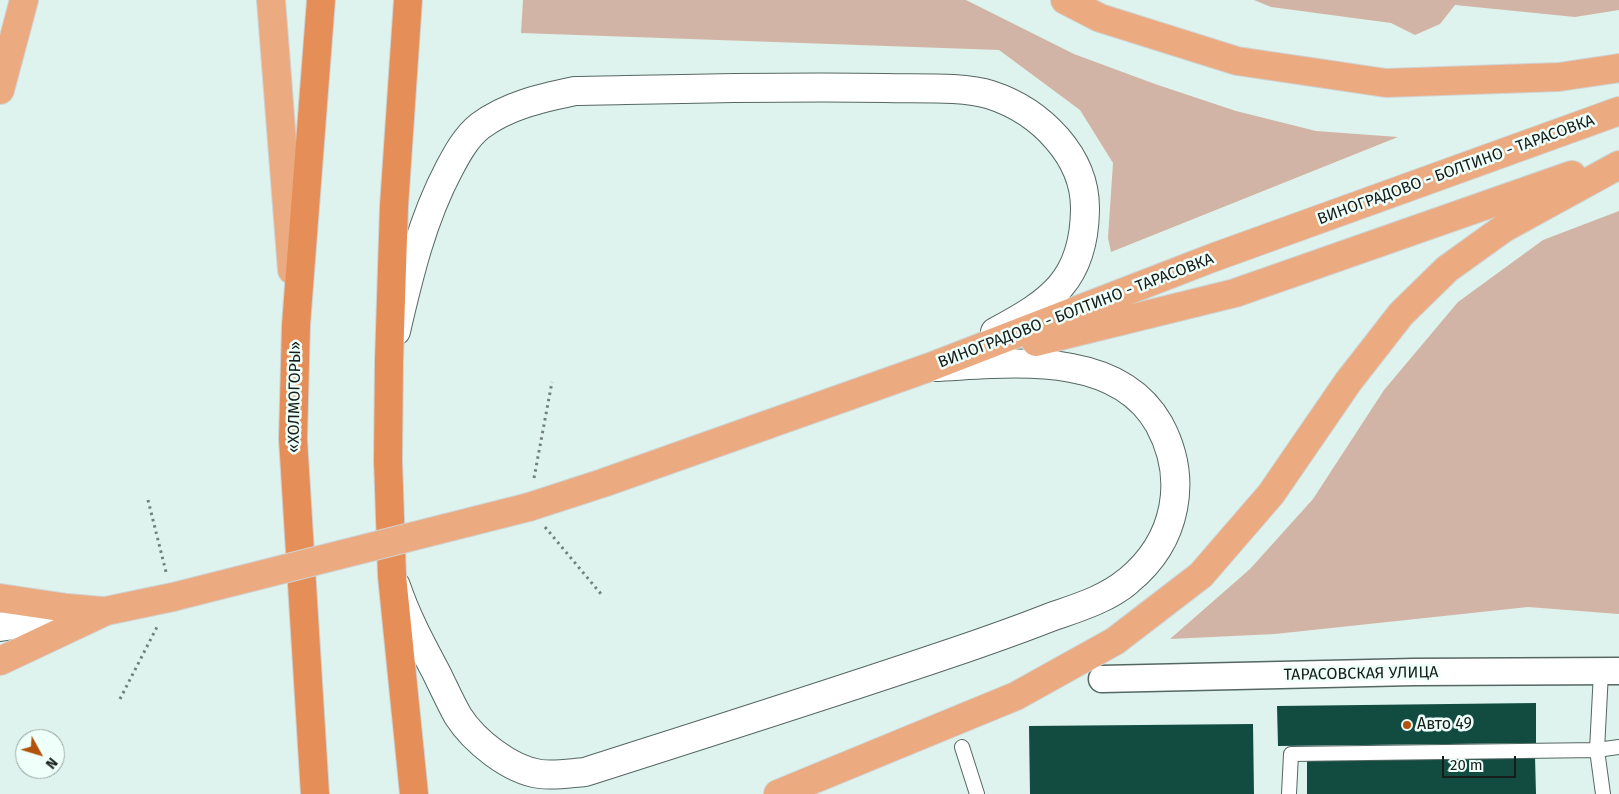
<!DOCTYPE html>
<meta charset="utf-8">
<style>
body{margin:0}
#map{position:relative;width:1619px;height:794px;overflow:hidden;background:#def3ed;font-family:"Fira Sans",sans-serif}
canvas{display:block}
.north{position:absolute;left:15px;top:729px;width:50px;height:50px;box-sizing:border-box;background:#effffa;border:1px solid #98a5a1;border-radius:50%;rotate:129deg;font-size:14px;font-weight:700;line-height:20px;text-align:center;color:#161d1b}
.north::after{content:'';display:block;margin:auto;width:18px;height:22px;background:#b3520e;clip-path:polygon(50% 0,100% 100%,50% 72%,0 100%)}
.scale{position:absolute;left:1442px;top:756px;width:74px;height:22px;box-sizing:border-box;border:2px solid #161d1b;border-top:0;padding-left:6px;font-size:15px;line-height:18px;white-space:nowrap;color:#161d1b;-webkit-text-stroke:4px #effffa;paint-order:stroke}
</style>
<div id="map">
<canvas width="1619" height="794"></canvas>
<div class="north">N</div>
<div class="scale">20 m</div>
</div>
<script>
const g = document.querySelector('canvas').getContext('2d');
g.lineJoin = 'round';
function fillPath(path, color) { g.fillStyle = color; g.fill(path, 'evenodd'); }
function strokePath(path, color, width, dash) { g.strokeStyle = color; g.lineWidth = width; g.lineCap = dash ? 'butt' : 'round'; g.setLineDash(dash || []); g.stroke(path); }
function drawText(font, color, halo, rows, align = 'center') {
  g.font = font + ' "Fira Sans",sans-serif'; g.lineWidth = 5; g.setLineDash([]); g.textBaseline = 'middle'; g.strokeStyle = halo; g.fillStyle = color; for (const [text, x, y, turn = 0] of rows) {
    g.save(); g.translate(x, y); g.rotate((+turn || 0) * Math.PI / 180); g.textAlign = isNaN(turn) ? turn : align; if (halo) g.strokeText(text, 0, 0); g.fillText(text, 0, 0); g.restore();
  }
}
const green = new Path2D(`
 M523,0H966L1074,54L1155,84L1236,111L1316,131L1398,137L1111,252L1108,238L1113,163L1080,110L999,50L521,33Z
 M1254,0H1619V10L1575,17L1455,5L1440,24L1415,35L1391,23L1271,7Z
 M1619,211V614L1528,607L1275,634L1170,639L1250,569L1313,499L1384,390L1458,302L1543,240Z`);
const building = new Path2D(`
 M1536,703V743L1278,746L1277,706Z
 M1253,724L1254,794H1030L1029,726Z
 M1535,757L1536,794H1307V760Z`);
const path = new Path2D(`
 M534,478L552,382
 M148,500L166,572
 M545,527L601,594
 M120,699L157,627`);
const service = new Path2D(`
 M1601,672L1597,750L1603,794
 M962,747L977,794
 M1289,794L1291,754L1597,750L1619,747`);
const minor = new Path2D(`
 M1102,679L1414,672L1619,671`);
const tertiary = new Path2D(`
 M396,331C409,275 422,220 449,169C457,154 466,137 480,126C508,105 542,98 575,91C678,89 782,86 885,88C916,89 963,86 991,95C1040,111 1086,156 1085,210C1084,280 1051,302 995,332
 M396,586C406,616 421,644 436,672C443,686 450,702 458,716C474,741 510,770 540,774C555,776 571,773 585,772C713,731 840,691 966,648C995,638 1023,628 1051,617C1077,608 1107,599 1128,581C1177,541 1189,479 1159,424C1116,348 1007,364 934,367
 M0,627L88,614`);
const primary = new Path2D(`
 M271,0L292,270
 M1065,0L1100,18L1237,61L1386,83L1559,77L1619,68
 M0,90L24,0
 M1036,342L1235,293L1572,175
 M529,507L603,483L930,367L1212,258L1619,111
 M0,598L67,608L102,611
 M0,661L106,611L173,597
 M778,794L1016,696L1115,641L1201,575L1271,494L1348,382L1401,314L1447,269L1504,228L1619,165`);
const trunk = new Path2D(`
 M408,0L394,206L389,361L388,460L392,576L414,794
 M315,794L293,439L296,325L321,0`);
const primaryBridge = new Path2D(`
 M173,597L529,507`);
const markers = [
 [1407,725,5,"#b3520e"]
];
const streetNames = [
 ["ВИНОГРАДОВО - БОЛТИНО - ТАРАСОВКА",1456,170,-20],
 ["ВИНОГРАДОВО - БОЛТИНО - ТАРАСОВКА",1076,311,-21],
 ["«ХОЛМОГОРЫ»",295,397,-89],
 ["ТАРАСОВСКАЯ УЛИЦА",1361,674,-1]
];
const poiNames = [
 ["Авто 49",1417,725]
];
fillPath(green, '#d2b4a6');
fillPath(building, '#124c41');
strokePath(service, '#556762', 16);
strokePath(minor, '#556762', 29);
strokePath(tertiary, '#556762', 30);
strokePath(primary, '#d0d2d1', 30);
strokePath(trunk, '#d0d2d1', 30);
strokePath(path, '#73817d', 3, [2.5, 4]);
strokePath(service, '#fff', 14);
strokePath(minor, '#fff', 26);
strokePath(tertiary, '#fff', 28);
strokePath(primary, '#ecaa81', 28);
strokePath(trunk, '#e68e57', 28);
strokePath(primaryBridge, '#d0d2d1', 30, []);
strokePath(primaryBridge, '#ecaa81', 28);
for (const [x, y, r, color] of markers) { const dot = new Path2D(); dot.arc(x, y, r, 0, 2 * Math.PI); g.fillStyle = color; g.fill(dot); strokePath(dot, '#effffa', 2); }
drawText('16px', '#161d1b', '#effffa', streetNames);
drawText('16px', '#161d1b', '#effffa', poiNames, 'left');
</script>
